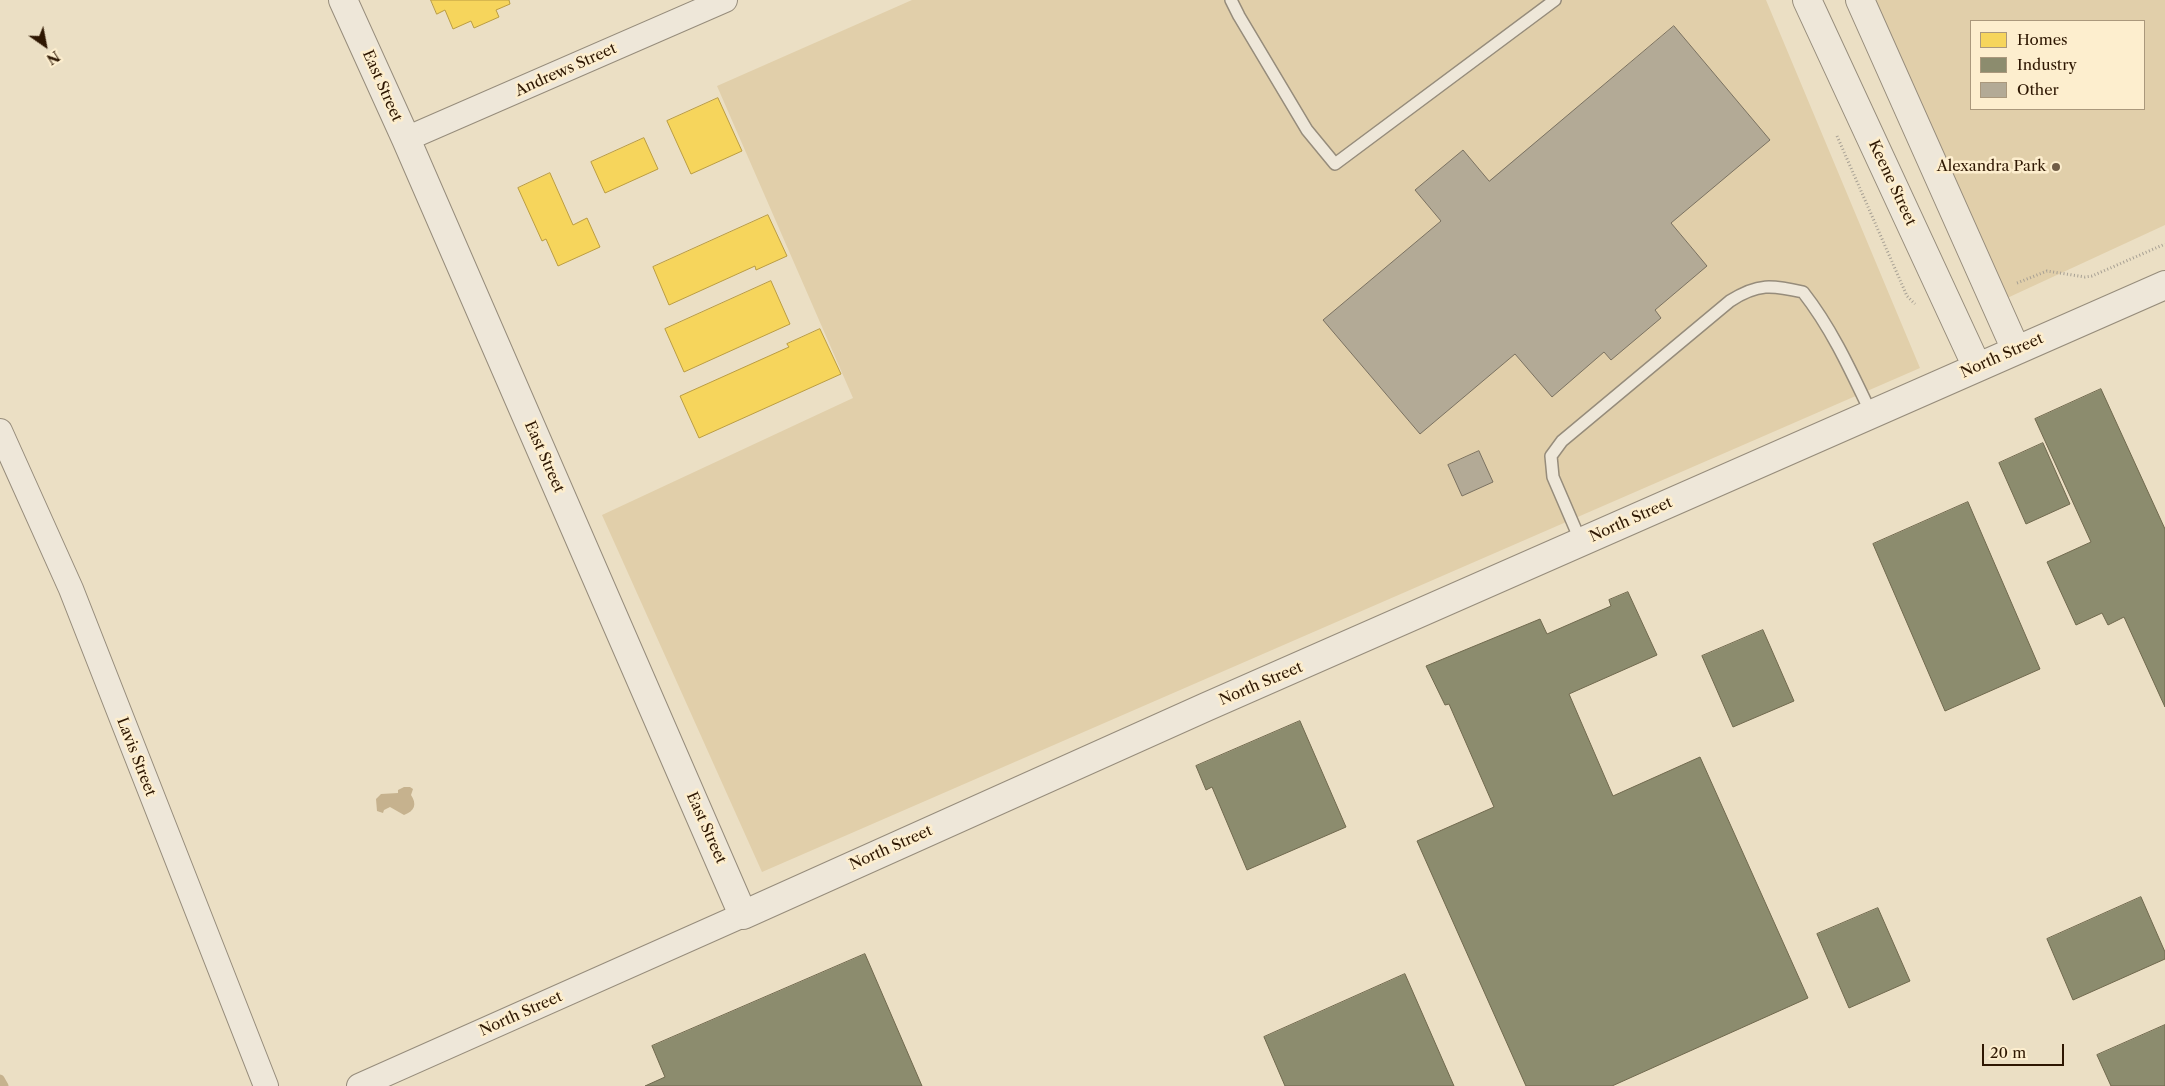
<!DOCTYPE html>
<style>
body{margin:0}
#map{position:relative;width:2165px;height:1086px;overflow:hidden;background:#ebdfc4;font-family:"Libre Caslon Text",serif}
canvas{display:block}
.legend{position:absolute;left:1970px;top:20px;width:175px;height:90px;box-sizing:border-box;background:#fdeece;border:1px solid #aa987c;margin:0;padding:6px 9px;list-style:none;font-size:15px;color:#2e1702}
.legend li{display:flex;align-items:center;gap:10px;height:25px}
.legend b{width:25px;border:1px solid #aa987c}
.north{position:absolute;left:20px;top:20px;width:50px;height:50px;-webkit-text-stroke:4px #fdeece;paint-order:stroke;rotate:147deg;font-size:14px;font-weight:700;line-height:20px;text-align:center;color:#2e1702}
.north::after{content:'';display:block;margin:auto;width:18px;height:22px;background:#2e1702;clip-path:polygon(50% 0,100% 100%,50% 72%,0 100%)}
.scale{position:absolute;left:1982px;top:1044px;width:82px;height:22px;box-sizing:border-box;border:2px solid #2e1702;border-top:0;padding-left:6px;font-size:15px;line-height:18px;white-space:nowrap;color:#2e1702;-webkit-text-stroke:4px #fdeece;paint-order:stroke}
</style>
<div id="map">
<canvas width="2165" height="1086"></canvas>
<ul class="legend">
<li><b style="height:14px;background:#f6d55c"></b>Homes</li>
<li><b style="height:14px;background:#8c8c6e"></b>Industry</li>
<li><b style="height:14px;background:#b3aa96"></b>Other</li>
</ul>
<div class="north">N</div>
<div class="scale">20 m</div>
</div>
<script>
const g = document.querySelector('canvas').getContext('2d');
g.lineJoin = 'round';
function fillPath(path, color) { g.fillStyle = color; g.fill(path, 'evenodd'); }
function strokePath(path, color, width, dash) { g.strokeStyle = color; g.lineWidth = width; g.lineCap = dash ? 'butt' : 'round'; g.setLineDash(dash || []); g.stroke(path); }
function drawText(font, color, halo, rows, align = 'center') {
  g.font = font + ' "Libre Caslon Text",serif'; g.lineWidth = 5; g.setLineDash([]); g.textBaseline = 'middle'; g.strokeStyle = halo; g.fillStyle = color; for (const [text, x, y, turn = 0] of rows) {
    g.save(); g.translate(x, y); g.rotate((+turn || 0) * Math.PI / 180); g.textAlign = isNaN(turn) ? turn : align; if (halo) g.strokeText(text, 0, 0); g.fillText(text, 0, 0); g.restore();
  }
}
const green = new Path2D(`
 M912,0H1766L1920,368L762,872L602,515L853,398L717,86Z
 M1873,0H2165V225L2005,299ZM1971,21H2144V109H1971Z`);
const water = new Path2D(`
 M404,787H410L413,789L411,795C417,804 415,811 404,815L390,807L384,810L383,813L377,811L376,799L381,794L398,793V790Z`);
const homes = new Path2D(`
 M431,0H509L510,4L496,10L499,17L474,28L471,21L453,29L445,10L437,14Z
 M718,98L742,151L691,174L667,121Z
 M644,138L658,169L605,193L591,162Z
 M550,173L573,225L587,218L600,247L558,266L546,239L542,241L518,188Z
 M768,215L787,256L756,270L755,266L669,305L653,267Z
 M771,281L790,324L684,372L665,329Z
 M820,329L841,374L699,438L680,396L789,347L787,344Z`);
const industry = new Path2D(`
 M2101,389L2165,529V707L2124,617L2108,625L2102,613L2076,625L2047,562L2091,542L2035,419Z
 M2043,443L2070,504L2026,524L1999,463Z
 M1968,502L2040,669L1945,711L1873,544Z
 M1628,592L1657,655L1569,694L1613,796L1700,757L1808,998L1612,1086H1526L1417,841L1494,807L1449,704L1445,705L1426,666L1540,619L1547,634L1611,606L1609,600Z
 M1763,630L1794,701L1733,727L1702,656Z
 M1300,721L1346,827L1247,870L1212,787L1206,790L1196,766Z
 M2141,897L2165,952V959L2073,1000L2047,939Z
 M1878,908L1910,981L1849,1008L1817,934Z
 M865,954L922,1086H645L665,1077L652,1046Z
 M1405,974L1454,1086H1285L1264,1037Z
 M2165,1025V1086H2111L2097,1055Z`);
const stream = new Path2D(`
 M0,1079L4,1086`);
const building = new Path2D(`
 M1674,26L1770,140L1671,223L1707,266L1655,310L1661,318L1611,360L1604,352L1552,397L1515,354L1420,434L1323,320L1441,221L1415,190L1463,150L1489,181Z
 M1479,451L1493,482L1462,496L1448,465Z`);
const path = new Path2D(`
 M1837,136L1907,296L1915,304
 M2017,283L2047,271L2085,277L2092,276L2165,244`);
const service = new Path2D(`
 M1231,0L1239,16L1307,130L1335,164L1555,0
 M1581,542L1553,477L1551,456L1562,441L1730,301C1758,283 1772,285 1803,292C1832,329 1851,371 1871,413`);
const minor = new Path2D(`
 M406,139L725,0
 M0,431L71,589L266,1086
 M359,1086L743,915`);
const tertiary = new Path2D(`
 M343,0L406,139L743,915L1206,707L2165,285
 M1807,0L1977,367
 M1860,0L2016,350`);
const markers = [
 [2056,167,5,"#705d46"]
];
const streetNames = [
 ["Andrews Street",566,70,-24],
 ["East Street",382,86,66],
 ["Keene Street",1892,183,65],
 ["North Street",2002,356,-24],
 ["East Street",544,457,66],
 ["North Street",1631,520,-24],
 ["North Street",1261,684,-23],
 ["Lavis Street",136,757,69],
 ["East Street",706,828,66],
 ["North Street",891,848,-24],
 ["North Street",521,1014,-24]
];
const poiNames = [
 ["Alexandra Park",2046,167]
];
fillPath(green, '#e1cfaa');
fillPath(water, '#c6b28e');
fillPath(homes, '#f6d55c');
strokePath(homes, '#ba9c41', 1);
fillPath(industry, '#8c8c6e');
strokePath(industry, '#70694e', 1);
strokePath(stream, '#c6b28e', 9);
fillPath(building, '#b3aa96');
strokePath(building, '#7b7261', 1);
strokePath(service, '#968c7b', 14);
strokePath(minor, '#968c7b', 26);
strokePath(tertiary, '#968c7b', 30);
strokePath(path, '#a7a094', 3, [1, 2.5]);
strokePath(service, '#eee7d9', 11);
strokePath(minor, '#eee7d9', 24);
strokePath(tertiary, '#eee7d9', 28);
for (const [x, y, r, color] of markers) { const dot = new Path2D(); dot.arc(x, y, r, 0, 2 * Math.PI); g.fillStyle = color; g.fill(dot); strokePath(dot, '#fdeece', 2); }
drawText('15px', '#2e1702', '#fdeece', streetNames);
drawText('15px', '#2e1702', '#fdeece', poiNames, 'right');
</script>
